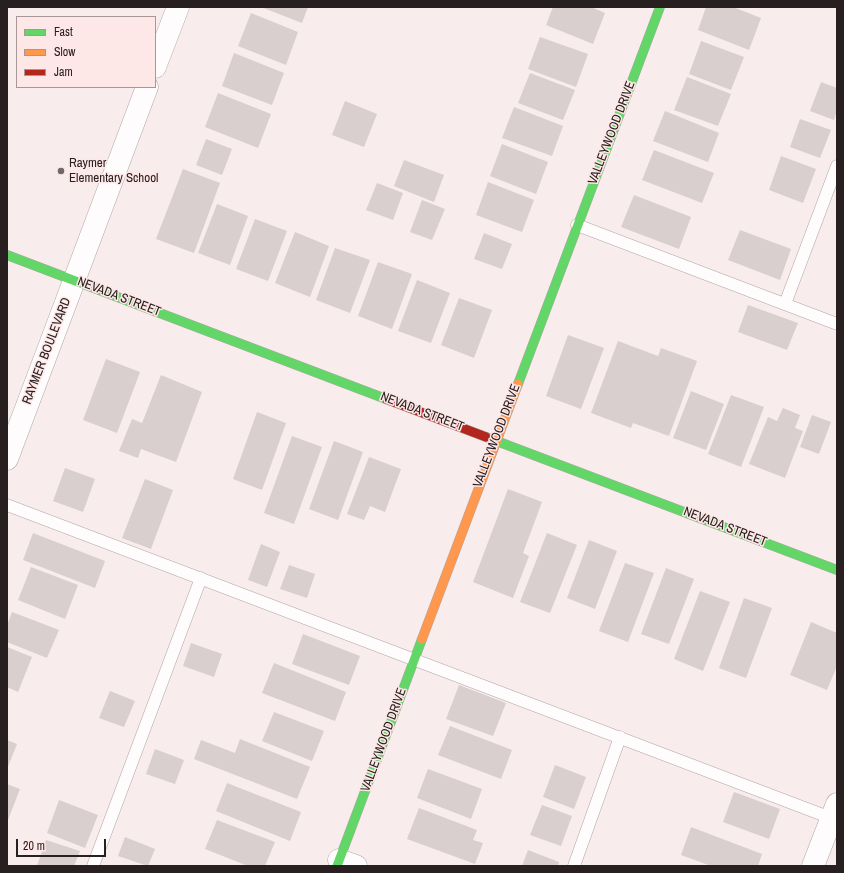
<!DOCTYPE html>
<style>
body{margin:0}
#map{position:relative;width:844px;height:873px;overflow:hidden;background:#f9ecec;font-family:"Archivo Narrow",sans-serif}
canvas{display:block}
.frame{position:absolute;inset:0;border:8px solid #282020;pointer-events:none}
.legend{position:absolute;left:16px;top:16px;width:140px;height:72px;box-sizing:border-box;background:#fee7e7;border:1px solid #a89797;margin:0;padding:5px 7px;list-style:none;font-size:12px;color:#282020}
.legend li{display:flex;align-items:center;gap:8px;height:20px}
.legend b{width:20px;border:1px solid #a89797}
.scale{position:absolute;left:16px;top:839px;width:90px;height:18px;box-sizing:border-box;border:2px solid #282020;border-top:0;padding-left:5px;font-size:12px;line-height:14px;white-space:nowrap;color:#282020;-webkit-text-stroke:3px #fee7e7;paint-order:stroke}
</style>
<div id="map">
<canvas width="844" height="873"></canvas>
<div class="frame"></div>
<ul class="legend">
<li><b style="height:5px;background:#63d668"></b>Fast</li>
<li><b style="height:5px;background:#ff974d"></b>Slow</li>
<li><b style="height:5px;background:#b3261e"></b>Jam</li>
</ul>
<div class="scale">20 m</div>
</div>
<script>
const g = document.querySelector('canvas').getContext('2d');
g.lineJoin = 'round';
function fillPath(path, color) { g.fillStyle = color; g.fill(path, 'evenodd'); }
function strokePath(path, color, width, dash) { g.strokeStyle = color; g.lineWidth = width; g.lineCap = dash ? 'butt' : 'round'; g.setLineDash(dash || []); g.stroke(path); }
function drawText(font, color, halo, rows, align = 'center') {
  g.font = font + ' "Archivo Narrow",sans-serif'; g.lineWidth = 3; g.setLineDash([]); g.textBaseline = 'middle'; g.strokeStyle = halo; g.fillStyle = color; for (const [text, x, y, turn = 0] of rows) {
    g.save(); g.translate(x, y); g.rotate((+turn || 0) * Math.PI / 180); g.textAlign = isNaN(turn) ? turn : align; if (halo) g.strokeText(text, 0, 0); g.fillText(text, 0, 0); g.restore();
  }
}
const building = new Path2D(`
 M261,7H308L302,23Z
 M553,7H591L605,13L593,44L546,25Z
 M706,7H733L761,18L749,50L698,30Z
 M251,13L298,32L286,65L238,46Z
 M540,37L588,54L576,87L528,69Z
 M701,41L744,57L731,90L689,74Z
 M234,53L284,73L272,105L222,86Z
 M530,73L575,90L563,120L518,103Z
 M687,77L731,94L718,126L674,110Z
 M821,82L837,88V110L834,120L810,111Z
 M218,93L271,114L258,148L205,127Z
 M345,101L377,114L364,147L332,135Z
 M514,107L563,126L552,156L502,138Z
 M665,111L719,133L708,162L653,141Z
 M800,119L831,130L820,158L790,147Z
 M206,139L232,149L222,175L196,165Z
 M502,144L548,162L536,194L490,176Z
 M654,150L714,173L702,203L642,180Z
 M781,156L816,169L803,203L769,190Z
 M404,160L444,175L434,202L394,186Z
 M183,169L220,183L194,253L156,239Z
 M488,182L534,200L522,232L476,215Z
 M377,183L403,193L393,220L366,210Z
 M634,195L691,217L679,249L621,227Z
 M422,200L445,209L432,240L410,232Z
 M217,204L248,216L230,265L198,253Z
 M255,219L287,231L268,281L236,269Z
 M740,230L791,249L780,280L728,260Z
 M295,232L329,246L310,297L275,283Z
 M484,233L512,244L502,269L474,259Z
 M335,248L370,260L350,313L316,300Z
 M378,262L412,274L392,329L358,316Z
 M417,280L450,293L431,343L398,331Z
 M459,298L492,310L474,358L441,345Z
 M748,305L798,323L787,350L738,332Z
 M568,335L604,348L581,409L546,396Z
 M618,341L658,356L661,348L697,361L669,436L633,423L631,428L591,413Z
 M106,359L140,372L117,433L83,420Z
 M161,375L202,392L176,462L141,449L138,458L119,451L132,419L142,423Z
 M691,391L724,404L706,450L673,438Z
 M731,395L764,407L741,467L708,454Z
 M783,408L800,415L795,428L803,431L785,478L749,464L768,417L777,421Z
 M257,412L286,423L262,490L233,479Z
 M812,415L831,422L819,454L800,447Z
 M292,436L322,447L294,524L264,513Z
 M334,441L363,452L338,520L309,509Z
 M369,457L401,469L385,512L370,506L364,520L347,514Z
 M65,468L95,479L83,512L53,501Z
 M145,479L173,490L151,549L122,538Z
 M508,489L542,502L523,553L529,556L513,598L473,582Z
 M33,533L105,561L95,588L23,560Z
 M547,533L577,545L550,613L520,602Z
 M589,540L617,551L595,609L567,598Z
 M261,544L280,552L267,587L248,580Z
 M625,563L654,573L628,642L599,631Z
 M289,565L315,574L307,598L280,589Z
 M31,567L78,585L65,619L18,600Z
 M666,568L694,579L669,644L641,634Z
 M700,591L730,602L703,671L674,659Z
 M744,598L772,608L746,678L719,668Z
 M12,612L59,630L47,658L7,642V625Z
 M811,622L837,633V666L827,690L790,675Z
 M303,634L360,656L349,685L292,664Z
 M191,643L222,654L214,677L183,666Z
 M7,647L32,657L18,692L7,687Z
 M274,663L346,692L335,721L262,693Z
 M459,685L506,703L493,736L446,719Z
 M110,691L135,701L124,727L99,718Z
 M274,712L324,731L312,761L262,741Z
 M450,726L512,750L501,779L438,755Z
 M240,739L310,767L297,799L194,759L201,740L235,753Z
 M7,740L17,744L7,769Z
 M155,749L184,760L175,784L146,774Z
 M555,765L586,777L574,809L543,797Z
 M428,769L482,789L471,819L417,798Z
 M227,783L301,812L290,841L216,811Z
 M7,784L20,789L8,820L7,819Z
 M734,792L780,809L769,839L723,822Z
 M59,800L98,815L85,848L47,833Z
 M542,805L572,816L561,846L530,835Z
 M419,808L477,830L473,840L483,843L475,864L407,839Z
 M217,820L275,842L265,866H248L205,849Z
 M691,827L762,854L758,866H711L681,855Z
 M125,837L155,849L148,866L118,856Z
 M46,840L80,851L74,866H37Z
 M528,850L559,862L558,866H522Z`);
const lane = new Path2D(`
 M577,225L837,324
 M785,304L837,166
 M7,505L831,818
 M93,866L201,578
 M574,866L620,737`);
const street = new Path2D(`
 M155,67L178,7
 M7,459L147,87
 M339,860L356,866
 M813,866L837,804`);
const fast = new Path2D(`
 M7,255L386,399
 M518,384L660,7
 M486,437L837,570
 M337,866L422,639`);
const slow = new Path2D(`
 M422,639L518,384`);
const jam = new Path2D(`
 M386,399L486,437`);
const markers = [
 [61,171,4,"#716767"]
];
const streetNames = [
 ["VALLEYWOOD DRIVE",612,133,-69],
 ["NEVADA STREET",119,297,21],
 ["RAYMER BOULEVARD",47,351,-69],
 ["NEVADA STREET",422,412,21],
 ["VALLEYWOOD DRIVE",497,436,-69],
 ["NEVADA STREET",725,527,21],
 ["VALLEYWOOD DRIVE",384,740,-70]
];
const poiNames = [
 ["Raymer",69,164],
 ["Elementary School",69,179]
];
fillPath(building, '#d9cfce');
strokePath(lane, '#b0a7a7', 13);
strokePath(street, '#b0a7a7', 23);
strokePath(fast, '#b0a7a7', 10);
strokePath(slow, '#b0a7a7', 10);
strokePath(jam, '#b0a7a7', 10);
strokePath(lane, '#fefcfc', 12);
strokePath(street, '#fefcfc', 22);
strokePath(fast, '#63d668', 9);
strokePath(slow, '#ff974d', 9);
strokePath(jam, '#b3261e', 9);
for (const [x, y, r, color] of markers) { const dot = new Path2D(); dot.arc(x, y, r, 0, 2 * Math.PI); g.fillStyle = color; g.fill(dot); strokePath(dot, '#fee7e7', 1.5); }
drawText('13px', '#282020', '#fee7e7', streetNames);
drawText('13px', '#282020', '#fee7e7', poiNames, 'left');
</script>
